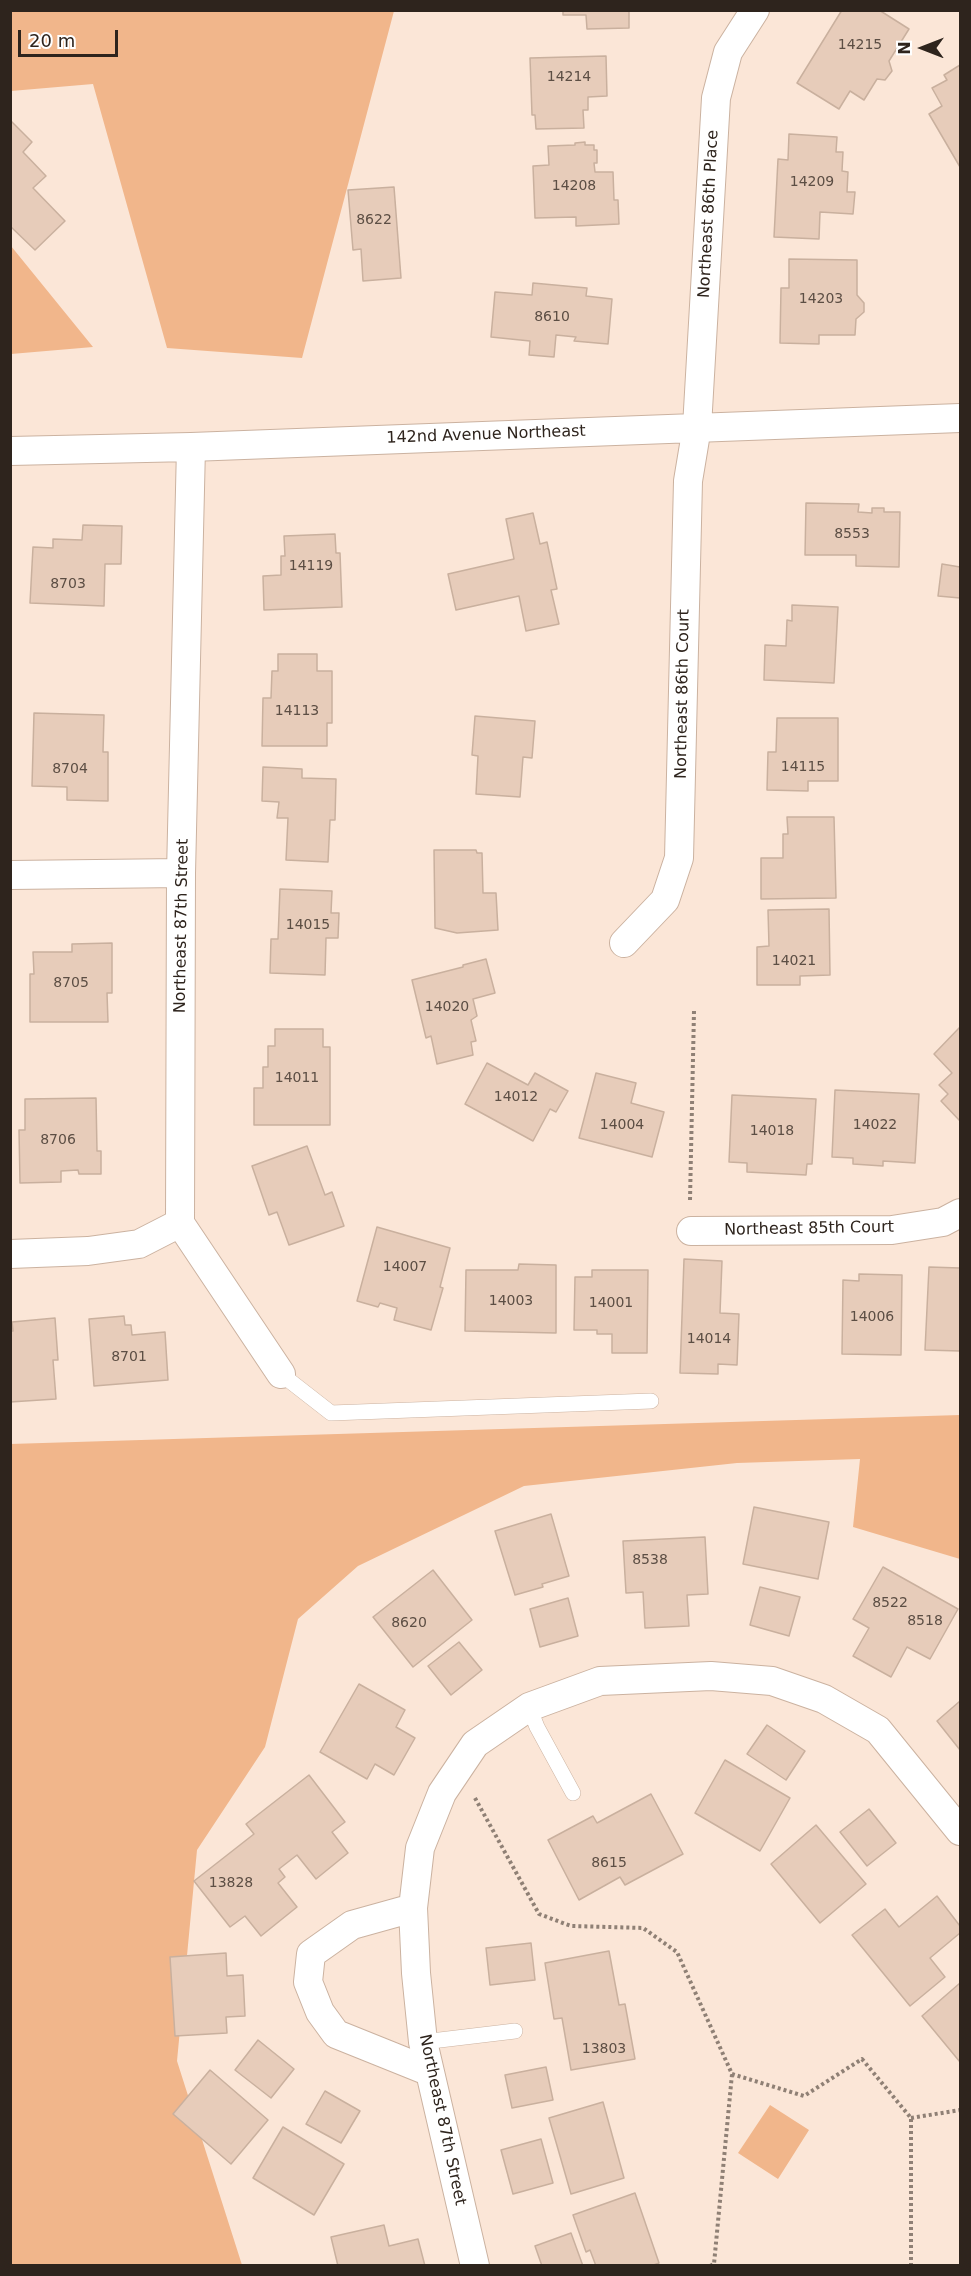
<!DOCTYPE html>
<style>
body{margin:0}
#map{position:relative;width:971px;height:2276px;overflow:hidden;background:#fbe6d7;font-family:"DejaVu Sans",sans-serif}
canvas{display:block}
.frame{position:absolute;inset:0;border:12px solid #2e241d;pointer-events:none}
.north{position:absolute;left:893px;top:18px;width:60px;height:60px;-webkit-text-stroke:4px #fff;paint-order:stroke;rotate:270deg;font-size:16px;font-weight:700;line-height:24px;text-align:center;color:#2e241d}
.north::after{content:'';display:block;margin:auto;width:21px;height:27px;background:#2e241d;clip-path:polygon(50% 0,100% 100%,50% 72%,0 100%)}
.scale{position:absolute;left:18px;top:30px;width:100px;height:27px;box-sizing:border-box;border:3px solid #2e241d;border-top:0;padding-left:8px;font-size:18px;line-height:21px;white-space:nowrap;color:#2e241d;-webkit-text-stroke:4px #fff;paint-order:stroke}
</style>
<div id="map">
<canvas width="971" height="2276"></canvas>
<div class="frame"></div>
<div class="north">N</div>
<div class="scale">20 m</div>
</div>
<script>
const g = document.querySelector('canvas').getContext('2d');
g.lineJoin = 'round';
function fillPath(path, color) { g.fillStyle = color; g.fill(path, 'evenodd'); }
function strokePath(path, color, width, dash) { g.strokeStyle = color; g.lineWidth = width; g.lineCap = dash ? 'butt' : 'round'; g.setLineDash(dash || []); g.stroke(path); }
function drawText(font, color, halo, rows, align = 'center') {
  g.font = font + ' "DejaVu Sans",sans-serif'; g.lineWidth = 4.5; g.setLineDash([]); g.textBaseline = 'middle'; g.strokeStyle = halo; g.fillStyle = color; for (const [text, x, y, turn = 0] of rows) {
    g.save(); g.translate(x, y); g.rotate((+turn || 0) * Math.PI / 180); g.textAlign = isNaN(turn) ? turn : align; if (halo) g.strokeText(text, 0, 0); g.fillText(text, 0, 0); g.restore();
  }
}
const green = new Path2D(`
 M11,10L394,11L302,358L167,348L93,84L11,91Z
 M10,246H11L93,347L11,354Z
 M960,1415V1559L853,1527L860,1459L737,1463L524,1486L358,1566L298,1619L265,1747L197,1850L177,2061L242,2265H11L10,1444Z
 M770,2105L809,2130L778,2179L738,2153Z`);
const building = new Path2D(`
 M563,10H629V28L587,29L586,15H563Z
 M842,10H879L909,29L889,61L892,71L885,80L877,79L864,100L850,91L839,109L797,83Z
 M606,56L607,96L588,97V110H583L584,128L536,129L535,115H532L530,58Z
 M960,65V167L929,114L942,106L932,88L947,80L944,75Z
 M11,121L32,142L23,152L46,176L33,188L65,221L35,250L10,226Z
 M789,134L837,137L836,152H843L842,171L848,172L847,192H855L853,214L820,212L819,239L774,237L778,159L788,160Z
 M585,142V145H594V150H597V163H594L595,172H613L614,200H618L619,224L576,226V217L535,218L533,166L549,165L548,146L575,145V143Z
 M394,187L401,278L363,281L361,249L353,250L348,190Z
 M789,259L857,260V295L864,303V312L856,319L855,335H819V344L780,343L781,288H789Z
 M533,283L587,288L586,296L612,299L608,344L574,341L576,337L556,335L554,357L529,355L530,341L491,337L495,292L532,295Z
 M806,503L859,504L858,512L872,513V508H884V512H900L899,567L856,566V555H805Z
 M533,513L540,544L547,542L557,589L551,590L559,624L526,631L519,596L456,610L448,574L514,559L506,519Z
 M83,525L122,526L121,564H105L104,606L30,603L33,547L53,548V539L82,540Z
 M335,534L336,553H340L342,607L264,610L263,576L281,575V556H285L284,536Z
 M942,564L960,567V598L938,596Z
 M792,605L838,607L834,683L764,680L765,645L786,646L787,620L792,621Z
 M278,654H317V671H332V723H327V746H262L263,698H271L272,671H278Z
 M34,713L104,715L103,752H108V801L67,800V787L32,786Z
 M475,716L535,721L532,758L523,757L520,797L476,794L478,756L472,755Z
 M777,718H838V781H808V791L767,790L768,752H776Z
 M263,767L302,769V778L336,779L335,820H330L328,862L286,860L288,818H277L279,802L262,801Z
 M787,817H834L836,898L761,899V858H783V834H788Z
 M434,850H476L477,853H482L483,893H496L498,930L457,933L435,928Z
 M280,889L332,891L331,913H339L338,938H326L325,975L270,973L271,939H278Z
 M829,909L830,975L800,976V985H757V947L769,946L768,910Z
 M112,943V993H107L108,1022H30V974H34L33,952H72V944Z
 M486,959L495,993L473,999L477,1016L471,1020L476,1041L471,1042L473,1055L437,1064L431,1036L426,1038L412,980L463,967V965Z
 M960,1027V1121L941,1101L948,1094L939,1085L952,1073L934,1054Z
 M275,1029H323V1047H330V1125H254V1088H263V1067H268V1046H275Z
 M487,1063L528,1085L535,1073L568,1091L556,1112L550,1109L533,1141L465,1104Z
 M596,1073L636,1083L631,1103L664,1112L652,1157L579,1138Z
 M835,1090L919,1094L915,1163L883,1161V1166L853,1164V1158L832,1157Z
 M732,1095L816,1099L812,1164H807L806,1175L747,1172V1163L729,1162Z
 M96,1098L97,1151H101V1174H79L78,1170L61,1171V1182L20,1183L19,1130H25V1099Z
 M307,1146L325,1195L332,1192L344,1226L289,1245L277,1212L269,1215L252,1166Z
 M377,1227L450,1248L440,1287L443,1288L431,1330L394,1320L397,1308L380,1303L378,1307L357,1301Z
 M684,1259L722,1261L720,1313L739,1314L737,1365L718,1364V1374L680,1373Z
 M519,1264L556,1265V1333L465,1331L466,1270H518Z
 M929,1267L960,1268V1351L925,1350Z
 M592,1270H648L647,1353H612V1334H597V1330H574L575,1277H592Z
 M859,1274L902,1275L901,1355L842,1354L843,1280L859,1281Z
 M124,1316L125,1325H131L132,1335L165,1332L168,1380L94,1386L89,1319Z
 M55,1318L58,1360H53L56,1399L10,1402V1331H13L12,1322Z
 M754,1507L829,1522L818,1579L743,1564Z
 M551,1514L569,1576L542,1584L543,1587L515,1595L495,1531Z
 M705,1537L708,1594L687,1595L689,1626L645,1628L643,1592L626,1593L623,1541Z
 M883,1567L958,1609L930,1659L907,1647L891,1677L853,1656L869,1628L853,1619Z
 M433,1570L472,1620L413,1667L373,1617Z
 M760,1587L800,1597L789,1636L750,1625Z
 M568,1598L578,1636L540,1647L530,1609Z
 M459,1642L482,1670L451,1695L428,1666Z
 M359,1684L405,1710L396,1727L415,1738L394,1775L375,1764L367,1779L320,1752Z
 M960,1701V1750L937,1721Z
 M767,1725L805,1751L786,1780L747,1754Z
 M725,1760L790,1798L760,1851L695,1813Z
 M309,1775L345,1822L332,1832L348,1853L316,1879L297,1855L279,1869L285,1877L278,1883L297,1907L261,1936L245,1916L230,1927L194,1881L254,1834L246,1824Z
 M651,1794L683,1854L625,1885L620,1877L579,1900L548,1840L593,1816L597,1823Z
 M869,1809L896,1843L867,1866L840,1832Z
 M816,1825L866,1884L820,1923L771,1864Z
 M937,1896L960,1926V1933L930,1958L945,1977L910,2006L852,1935L885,1909L899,1927Z
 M531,1943L535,1980L490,1985L486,1948Z
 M609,1951L619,2005L625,2004L635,2059L571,2070L562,2018L554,2019L545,1963Z
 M226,1953L227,1976L243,1975L245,2016L226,2017L227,2033L175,2036L170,1957Z
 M960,1983V2062L922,2016Z
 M258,2040L294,2069L271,2098L235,2070Z
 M546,2067L553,2100L512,2108L505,2075Z
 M210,2070L268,2120L231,2164L173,2114Z
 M325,2091L360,2111L341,2143L306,2124Z
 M603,2102L624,2178L571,2194L549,2118Z
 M283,2127L344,2164L314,2215L253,2178Z
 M541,2139L553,2183L513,2194L501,2150Z
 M635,2193L659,2263L651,2266H596L590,2250L586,2252L573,2215Z
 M384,2225L389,2246L418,2239L425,2266H338L331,2237Z
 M571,2233L583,2266H542L535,2246Z`);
const path = new Path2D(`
 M690,1200L694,1011
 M475,1798L539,1914L571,1926L643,1928L677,1952L732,2074L804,2096L862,2059L911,2118V2266
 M911,2118L960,2110
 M710,2266L714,2264L732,2074`);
const service = new Path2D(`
 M281,1374L331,1413L651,1401
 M529,1707L537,1727L573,1793
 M423,2042L515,2031`);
const minor = new Path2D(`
 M191,447L181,873L180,1223L281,1374
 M10,451L191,447L960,418
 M10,875L181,873
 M624,943L665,900L679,858L688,481L697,427L716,98L728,52L755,10
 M691,1231L892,1230L943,1222L960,1213
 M10,1254L88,1251L139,1244L180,1223
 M413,1908L352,1925L311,1954L308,1982L320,2012L336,2034L428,2071
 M475,2266L423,2042L416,1973L413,1908L420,1848L442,1793L475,1744L529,1707L600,1681L711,1676L772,1681L824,1699L878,1730L960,1831`);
const numberNames = [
 ["14215",860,45],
 ["14214",569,77],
 ["14209",812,182],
 ["14208",574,186],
 ["8622",374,220],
 ["14203",821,299],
 ["8610",552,317],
 ["8553",852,534],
 ["14119",311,566],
 ["8703",68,584],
 ["14113",297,711],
 ["14115",803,767],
 ["8704",70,769],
 ["14015",308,925],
 ["14021",794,961],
 ["8705",71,983],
 ["14020",447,1007],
 ["14011",297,1078],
 ["14012",516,1097],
 ["14004",622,1125],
 ["14022",875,1125],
 ["14018",772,1131],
 ["8706",58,1140],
 ["14007",405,1267],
 ["14003",511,1301],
 ["14001",611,1303],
 ["14006",872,1317],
 ["14014",709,1339],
 ["8701",129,1357],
 ["8538",650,1560],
 ["8522",890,1603],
 ["8518",925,1621],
 ["8620",409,1623],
 ["8615",609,1863],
 ["13828",231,1883],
 ["13803",604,2049]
];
const streetNames = [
 ["Northeast 86th Place",709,214,-87],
 ["142nd Avenue Northeast",486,435,-2],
 ["Northeast 86th Court",683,694,-89],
 ["Northeast 87th Street",182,926,-89],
 ["Northeast 85th Court",809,1229,-1],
 ["Northeast 87th Street",442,2120,78]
];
fillPath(green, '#f1b68b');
fillPath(building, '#e7ccba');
strokePath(building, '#c9b09e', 1.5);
strokePath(service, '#cbb2a0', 16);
strokePath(minor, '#cbb2a0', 30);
strokePath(path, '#8f8075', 4, [3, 3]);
strokePath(service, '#fff', 15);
strokePath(minor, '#fff', 28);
drawText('14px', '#5c4e44', null, numberNames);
drawText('16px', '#2e241d', '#fff', streetNames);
</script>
